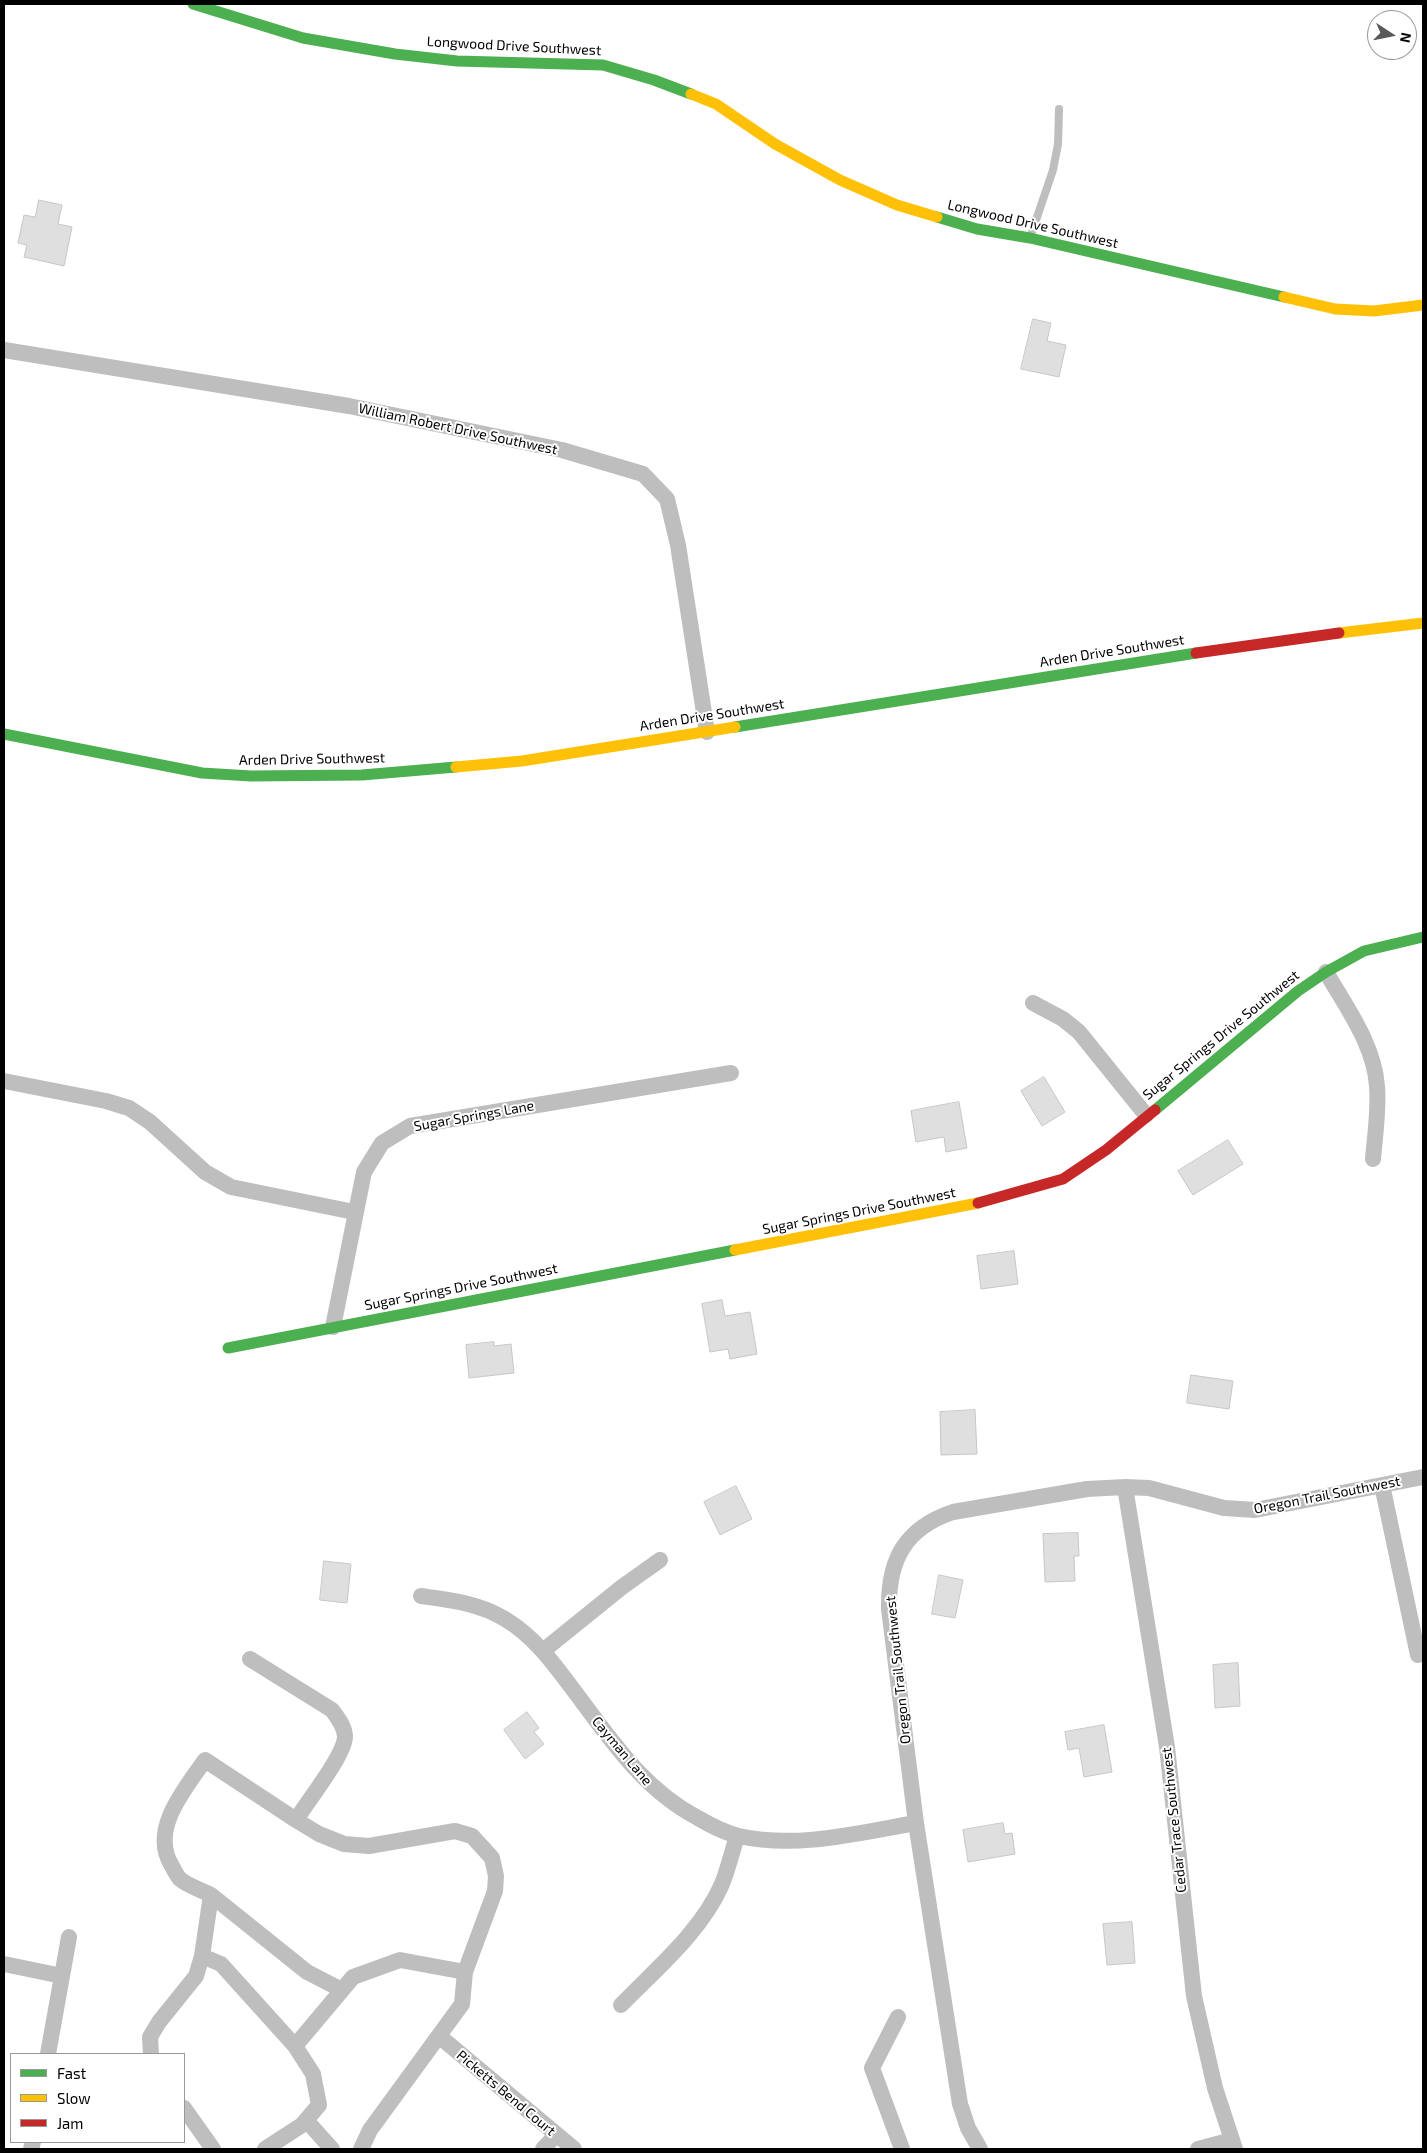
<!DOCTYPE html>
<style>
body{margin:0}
#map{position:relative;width:1427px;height:2153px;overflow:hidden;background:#fff;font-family:"Exo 2",sans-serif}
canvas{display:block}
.frame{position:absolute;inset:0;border:5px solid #000;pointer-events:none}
.legend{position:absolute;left:10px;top:2053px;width:175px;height:90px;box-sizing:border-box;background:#fff;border:1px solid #999;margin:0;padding:6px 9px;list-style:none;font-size:15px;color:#000}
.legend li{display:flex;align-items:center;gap:10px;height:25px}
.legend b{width:25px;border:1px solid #999}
.north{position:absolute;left:1367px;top:10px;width:50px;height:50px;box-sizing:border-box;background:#fff;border:1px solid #999;border-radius:50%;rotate:101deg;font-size:14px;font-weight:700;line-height:20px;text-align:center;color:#000}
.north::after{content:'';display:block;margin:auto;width:18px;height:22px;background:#595959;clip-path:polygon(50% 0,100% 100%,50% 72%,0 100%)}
</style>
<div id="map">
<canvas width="1427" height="2153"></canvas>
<div class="frame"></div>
<ul class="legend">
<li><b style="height:6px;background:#4caf50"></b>Fast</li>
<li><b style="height:6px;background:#ffc107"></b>Slow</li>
<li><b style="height:6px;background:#c62828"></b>Jam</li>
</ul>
<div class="north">N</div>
</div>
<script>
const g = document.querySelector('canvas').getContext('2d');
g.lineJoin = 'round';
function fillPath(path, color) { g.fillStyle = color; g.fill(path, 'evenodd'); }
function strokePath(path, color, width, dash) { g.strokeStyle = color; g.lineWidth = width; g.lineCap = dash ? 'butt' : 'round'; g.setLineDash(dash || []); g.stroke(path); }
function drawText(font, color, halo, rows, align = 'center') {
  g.font = font + ' "Exo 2",sans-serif'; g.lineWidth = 4; g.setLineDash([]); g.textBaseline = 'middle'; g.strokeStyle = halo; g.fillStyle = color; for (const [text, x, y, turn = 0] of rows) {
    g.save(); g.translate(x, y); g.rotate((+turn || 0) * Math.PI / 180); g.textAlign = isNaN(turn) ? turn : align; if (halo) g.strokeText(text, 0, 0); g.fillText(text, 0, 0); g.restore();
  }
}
const building = new Path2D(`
 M39,200L62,205L58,224L72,227L64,266L24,257L27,245L18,243L24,215L35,217Z
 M1033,319L1051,323L1047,341L1066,345L1059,377L1021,369Z
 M1044,1077L1065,1112L1042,1126L1021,1091Z
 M959,1102L967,1148L946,1152L944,1137L916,1142L911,1111Z
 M1228,1140L1243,1164L1193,1195L1178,1171Z
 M1014,1251L1018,1284L981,1289L977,1256Z
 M722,1300L725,1316L750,1312L757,1354L730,1359L728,1349L710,1352L702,1304Z
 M494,1342V1346L511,1344L514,1373L469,1378L466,1345Z
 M1191,1375L1233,1381L1229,1409L1187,1403Z
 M975,1410L977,1454L941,1455L940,1412Z
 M736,1486L752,1519L720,1535L704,1502Z
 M1078,1533L1079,1556H1074L1075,1581L1045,1582L1043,1534Z
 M324,1561L351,1564L347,1603L320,1600Z
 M939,1575L963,1580L955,1618L932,1614Z
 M1238,1663L1240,1706L1215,1708L1213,1665Z
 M527,1712L539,1728L534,1732L544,1744L525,1759L504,1730Z
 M1104,1725L1112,1772L1084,1777L1079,1748L1068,1750L1065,1732Z
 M1003,1823L1005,1834L1012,1833L1015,1854L968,1862L963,1830Z
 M1132,1922L1135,1963L1107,1965L1103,1924Z`);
const lane = new Path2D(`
 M1031,235L1053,170L1058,144L1059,109`);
const street = new Path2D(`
 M4,350L349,406L562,450L643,474L667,499L678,545L707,732
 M1326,972C1346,1007 1374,1044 1377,1086C1379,1110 1375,1135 1373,1159
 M1033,1003L1063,1019L1079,1032L1146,1115
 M4,1081L106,1101L129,1108L150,1122L205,1172L231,1187L354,1212
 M333,1327L364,1172L382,1143L410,1126L731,1073
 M1382,1485L1418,1655
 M1125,1487L1167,1747L1194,1996L1215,2088L1235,2149
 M421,1596C450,1600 479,1603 505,1619C535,1637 554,1664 575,1692C611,1740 643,1789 698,1818C710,1825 725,1833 739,1836C797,1849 858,1833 916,1823
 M544,1650L622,1587L660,1560
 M250,1659L332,1710C338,1718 345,1727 345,1737C344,1756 307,1802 296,1820
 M211,1895L307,1972L342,1990
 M202,1956L221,1964L295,2046
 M4,1964L62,1976
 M621,2005C656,1969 701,1932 722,1884C728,1869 732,1852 737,1836
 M898,2017L872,2068L902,2149
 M439,2036L574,2149
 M48,2054L69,1937
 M151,2054L150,2037L159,2022L196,1976L202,1956L211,1895C202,1890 188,1886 180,1879C177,1876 174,1870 172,1866C149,1830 185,1789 205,1760L296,1820L319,1834L344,1844L369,1846L455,1831L472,1836L492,1858L496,1876L495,1891L465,1972L462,2004L370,2130L361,2149
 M184,2108L213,2149
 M306,2120L332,2149
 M31,2149L33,2142
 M265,2149L302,2125L319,2105L313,2074L295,2046L353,1977L400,1960L465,1972
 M543,2149L556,2135
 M980,2149L968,2128L960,2104L916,1823L889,1609C888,1560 905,1528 953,1512L1087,1489L1125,1487L1149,1488L1224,1508L1255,1510L1423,1477
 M1198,2149L1232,2140`);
const fast = new Path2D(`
 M193,4L303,38L395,54L457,61L603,65L654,80L691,94
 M937,217L977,229L1030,238L1284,297
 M735,727L1196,653
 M4,734L202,773L251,776L362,775L456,767
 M1155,1110L1298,991L1326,972L1364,951L1423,937
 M228,1348L735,1250`);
const slow = new Path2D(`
 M691,94L716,104L775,144L840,180L897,205L937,217
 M1284,297L1335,309L1374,311L1423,305
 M1339,633L1423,623
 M456,767L522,761L735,727
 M735,1250L978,1203`);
const jam = new Path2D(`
 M1196,653L1339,633
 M978,1203L1063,1179L1106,1150L1155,1110`);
const streetNames = [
 ["Longwood Drive Southwest",514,46,3],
 ["Longwood Drive Southwest",1033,224,13],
 ["William Robert Drive Southwest",458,429,12],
 ["Arden Drive Southwest",1112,651,-9],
 ["Arden Drive Southwest",712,715,-9],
 ["Arden Drive Southwest",312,759,-1],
 ["Sugar Springs Drive Southwest",1221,1035,-39],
 ["Sugar Springs Lane",474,1116,-10],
 ["Sugar Springs Drive Southwest",859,1211,-11],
 ["Sugar Springs Drive Southwest",461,1287,-11],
 ["Oregon Trail Southwest",1327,1495,-11],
 ["Oregon Trail Southwest",898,1670,-96],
 ["Cayman Lane",622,1751,50],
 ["Cedar Trace Southwest",1174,1820,-96],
 ["Picketts Bend Court",506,2093,40]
];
fillPath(building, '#dfdfdf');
strokePath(building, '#c7c7c7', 1);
strokePath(lane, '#bebebe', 8);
strokePath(street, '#bebebe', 16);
strokePath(fast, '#4caf50', 11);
strokePath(slow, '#ffc107', 11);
strokePath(jam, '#c62828', 11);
drawText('14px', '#000', '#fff', streetNames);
</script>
